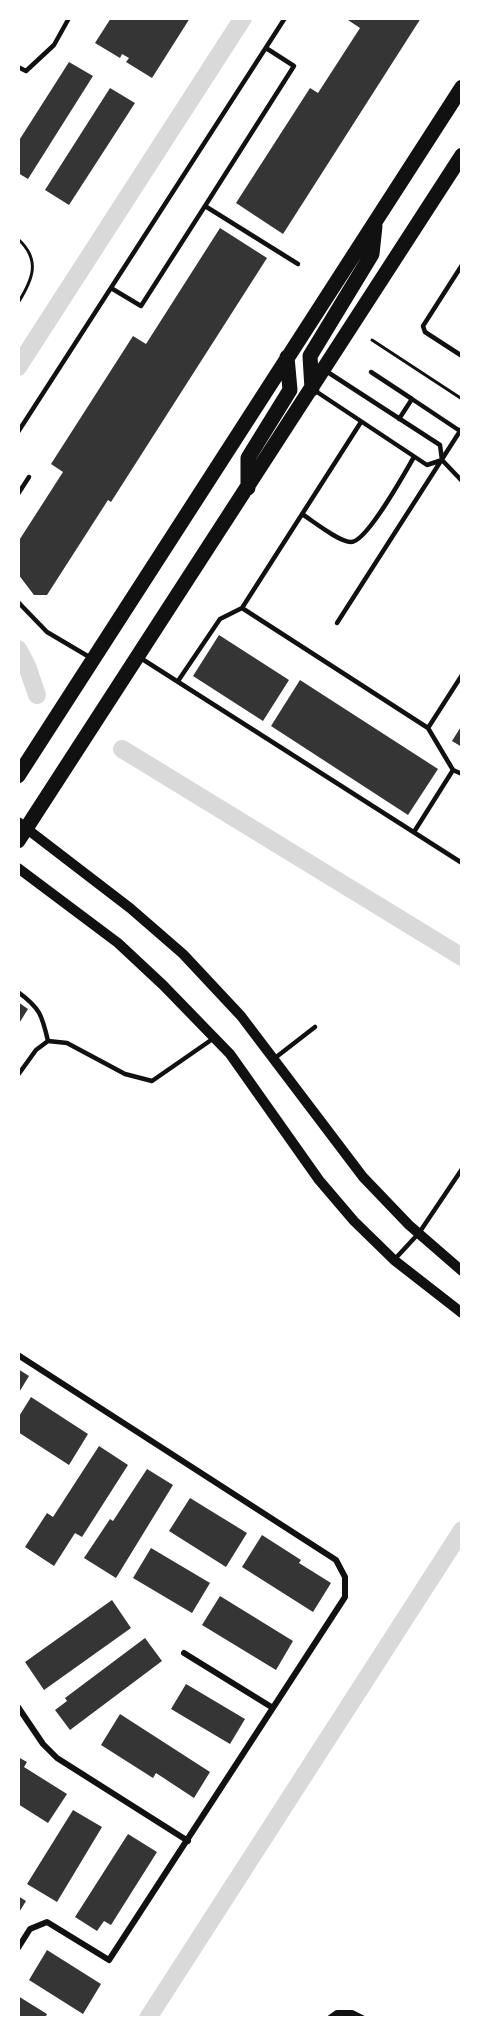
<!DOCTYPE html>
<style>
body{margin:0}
#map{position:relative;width:480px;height:2036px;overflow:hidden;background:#fff;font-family:Bitter,serif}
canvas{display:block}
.frame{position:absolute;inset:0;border:20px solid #fff;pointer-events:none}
</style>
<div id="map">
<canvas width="480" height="2036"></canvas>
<div class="frame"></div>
</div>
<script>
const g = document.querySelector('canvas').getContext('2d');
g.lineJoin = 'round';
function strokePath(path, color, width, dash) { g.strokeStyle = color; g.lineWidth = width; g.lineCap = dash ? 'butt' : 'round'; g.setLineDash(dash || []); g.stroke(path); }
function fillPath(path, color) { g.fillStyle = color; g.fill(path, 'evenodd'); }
const canal = new Path2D(`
 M18,367L243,18
 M18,649L27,666L37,695
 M122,749L462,957
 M148,2018L462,1530`);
const building = new Path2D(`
 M111,18H190L152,78L126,62L129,58L122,54L120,58L95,43Z
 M345,18H421L283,234L236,203L310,88L318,93L360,28Z
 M69,62L93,76L28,179L18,173V142Z
 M110,88L135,103L69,205L45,190Z
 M220,228L267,258L111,502L108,500L47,595H34L18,574V542L63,472L51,464L133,336L146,344Z
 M219,635L289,680L263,721L193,676Z
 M300,680L438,769L408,815L271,726Z
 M462,725V747L452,741Z
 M18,1002L28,1009L18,1025Z
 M18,1369L29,1376L18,1394Z
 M31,1397L88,1434L69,1465L18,1432V1418Z
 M99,1446L128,1465L82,1537L75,1533L54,1566L25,1547L47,1513L53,1517Z
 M147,1469L173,1485L116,1578L84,1558L110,1519L113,1521Z
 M190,1498L247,1533L226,1567L169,1531Z
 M262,1535L301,1560L299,1563L331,1583L313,1612L242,1567Z
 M151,1548L210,1583L192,1613L133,1578Z
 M220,1596L293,1641L276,1670L202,1625Z
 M112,1600L131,1628L44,1690L25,1662Z
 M145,1638L162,1661L70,1730L55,1710L67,1701L65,1698Z
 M186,1684L245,1719L230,1744L171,1709Z
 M120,1714L210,1772L194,1798L156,1773L153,1778L101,1745Z
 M18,1757L27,1762L24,1767L67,1794L48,1823L18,1804Z
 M73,1810L102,1827L57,1902L27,1884Z
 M128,1834L157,1852L111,1925L104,1921L97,1931L75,1917Z
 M18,1896L26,1901L18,1914Z
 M47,1950L101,1984L83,2014L29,1980Z
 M18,1996L47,2014L45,2018H18Z`);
const path = new Path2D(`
 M18,239C41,260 33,279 18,303
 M372,340L462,399`);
const service = new Path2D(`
 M266,48L294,66L205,206L298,264
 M18,67L26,71L54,45L69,18
 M462,265L423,326L425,332L462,356
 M111,288L141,306L205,206
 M326,371L440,445L442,460L462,481
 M371,372L412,399
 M314,390L427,465L442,460
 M399,419L412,399L460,431
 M361,422L242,608L428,728L462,675
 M18,432L285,18
 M18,494L29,477
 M302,514C313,521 339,542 351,542C367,542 405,472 414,457
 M18,602L47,632L91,658
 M337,623L462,428
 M139,657L462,863
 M178,681L220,619L242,608
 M453,770L462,774
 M414,832L453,770L428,728
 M18,992C40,1008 42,1015 48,1041
 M275,1058L315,1027
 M18,1075L36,1050L48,1041L67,1043L125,1074L152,1081L214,1038
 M394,1260L419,1233L462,1169`);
const minor = new Path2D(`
 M18,1355L336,1560L345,1577V1597L109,1960L47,1922L30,1929L18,1948
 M184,1653L273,1708
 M18,1707L43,1744L57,1758L188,1841
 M330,2018L337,2013H352L362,2018`);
const tertiary = new Path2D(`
 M18,822L130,908L183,954L241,1016L363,1177L409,1225L462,1271
 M18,868L118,943L163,985L230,1054L319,1180L354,1221L394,1260L462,1313`);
const primary = new Path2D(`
 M312,389L310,356L372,254L375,226
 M248,488V458L290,390L287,357
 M18,776L462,87
 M18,841L462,155`);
strokePath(canal, '#d9d9d9', 18);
fillPath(building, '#353535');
strokePath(path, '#111', 3);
strokePath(service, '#111', 4.5);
strokePath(minor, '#111', 6);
strokePath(tertiary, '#111', 10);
strokePath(primary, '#111', 15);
</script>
